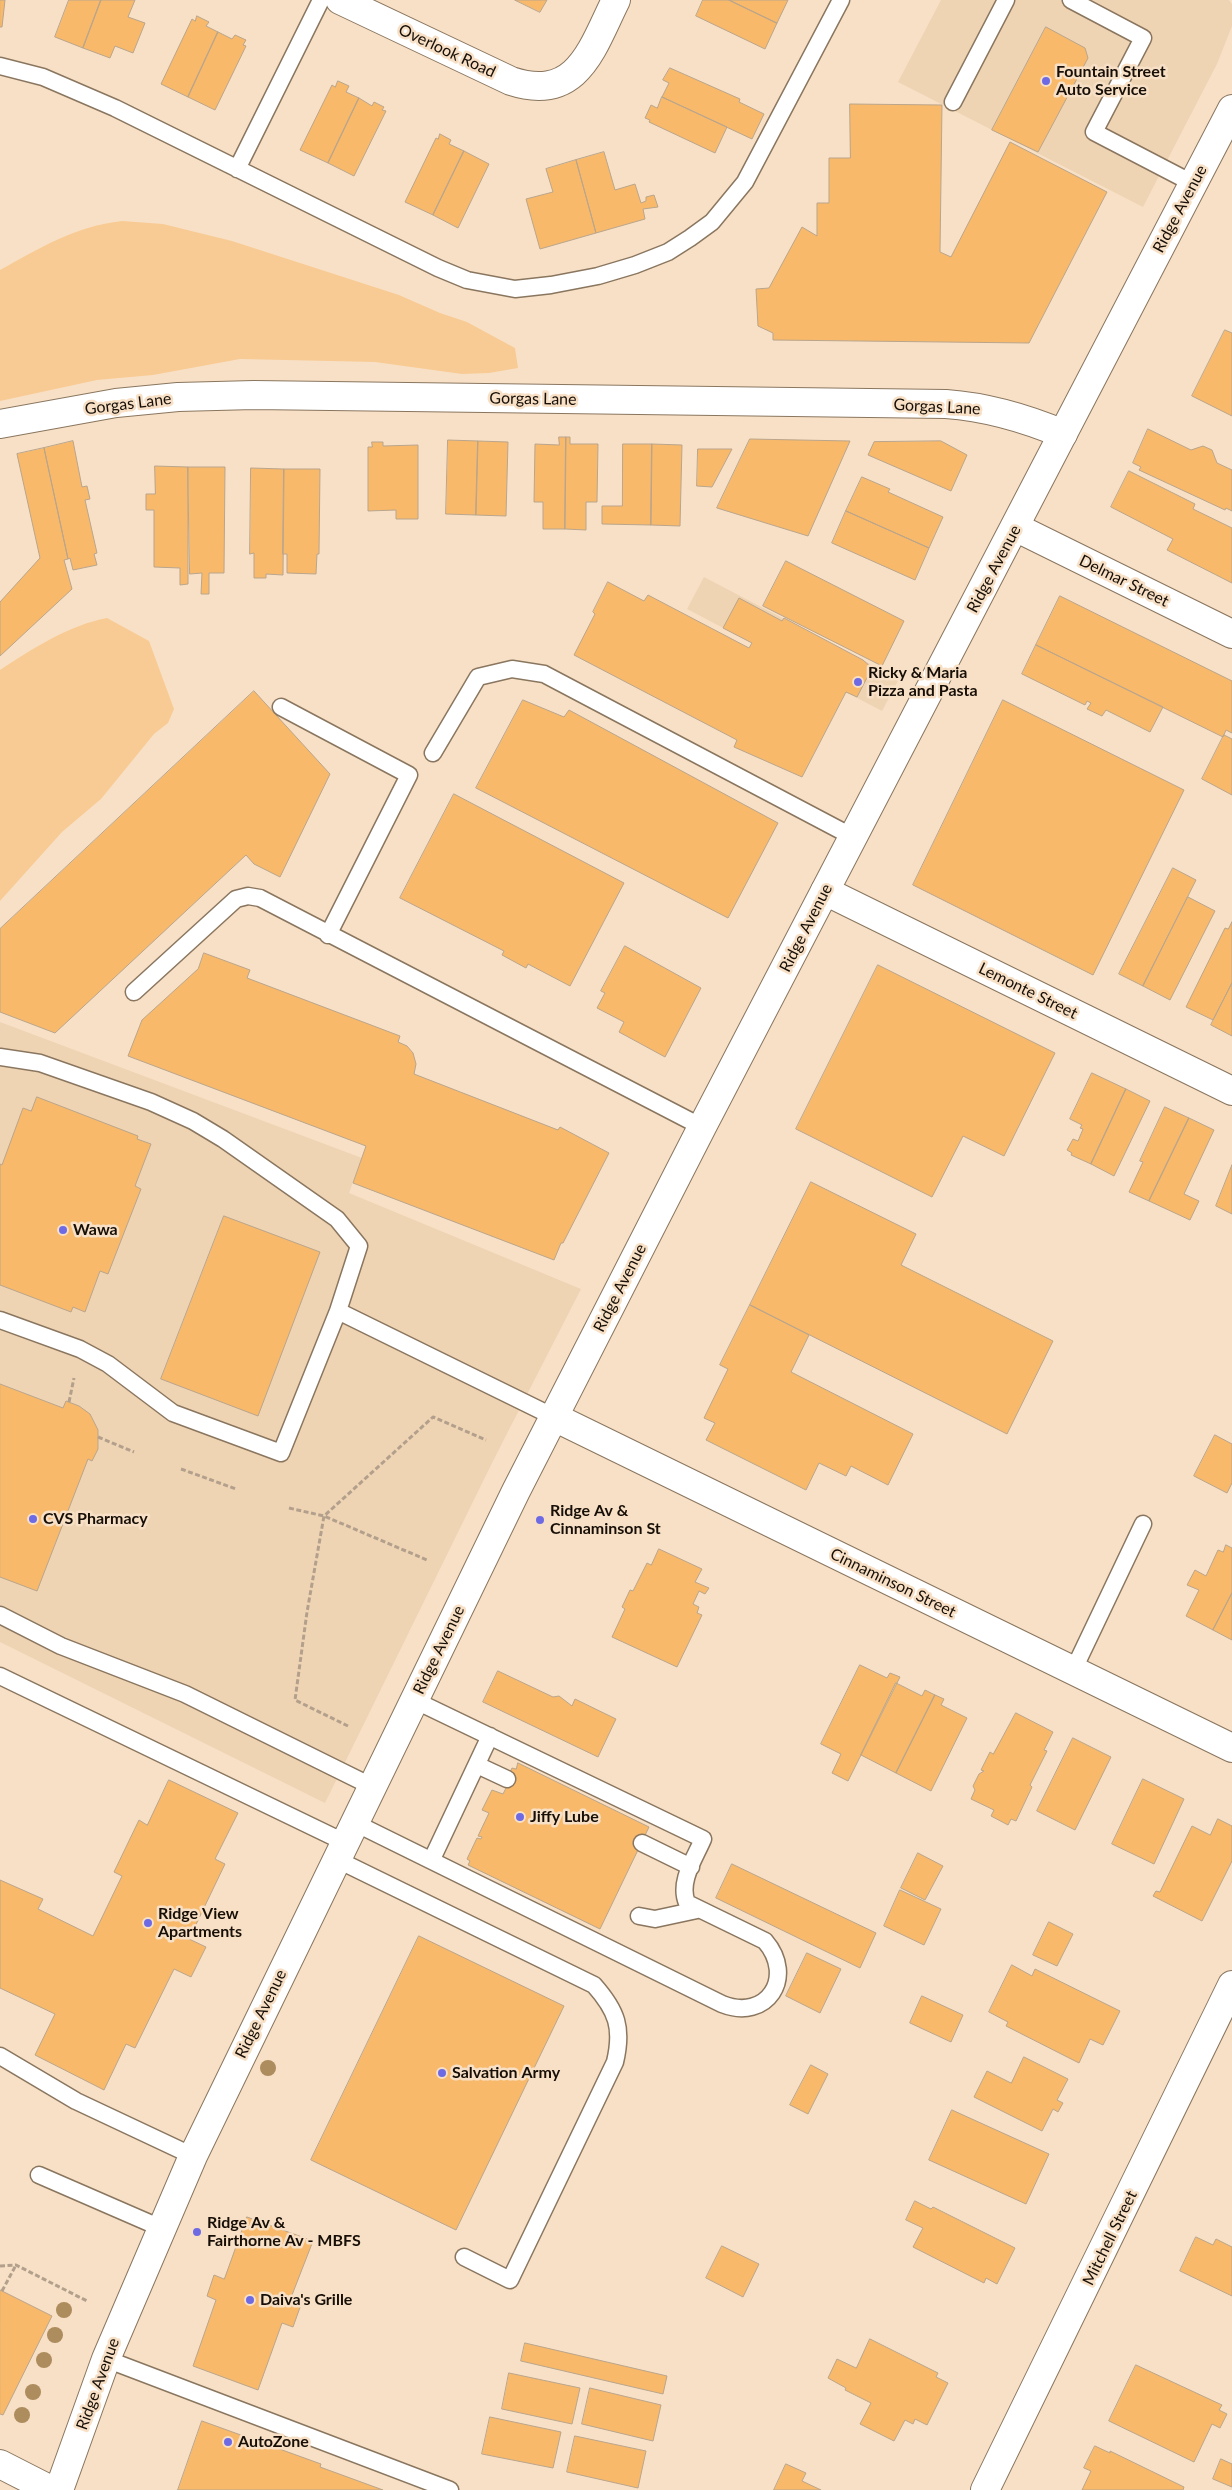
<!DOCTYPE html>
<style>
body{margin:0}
canvas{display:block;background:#f7e0c6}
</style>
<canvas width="1232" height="2490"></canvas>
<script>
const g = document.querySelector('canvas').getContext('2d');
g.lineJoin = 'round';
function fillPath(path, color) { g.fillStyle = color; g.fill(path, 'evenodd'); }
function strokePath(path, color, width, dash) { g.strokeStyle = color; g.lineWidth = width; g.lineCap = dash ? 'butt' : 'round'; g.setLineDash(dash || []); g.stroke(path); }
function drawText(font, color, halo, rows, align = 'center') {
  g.font = font + ' Lato,sans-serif'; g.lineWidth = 5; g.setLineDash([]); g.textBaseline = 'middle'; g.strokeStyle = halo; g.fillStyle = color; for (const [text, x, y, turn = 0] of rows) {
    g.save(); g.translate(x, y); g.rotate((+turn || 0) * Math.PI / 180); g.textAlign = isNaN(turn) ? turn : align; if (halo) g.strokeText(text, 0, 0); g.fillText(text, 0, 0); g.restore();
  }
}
const built = new Path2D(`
 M941,0H1229L1232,4V26L1217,64L1143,207L898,82Z
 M704,577L899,679L882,711L687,609Z
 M0,1022L362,1158L349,1193L581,1289L493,1461L325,1803L0,1642Z`);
const green = new Path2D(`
 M122,221L163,224L232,241L399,295L440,313L467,322L515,348L518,368L489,373L462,374L375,362L240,359L153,375L97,380L0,401V270C40,248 75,226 122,221Z
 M107,618L149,641L174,709L168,723L154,734L101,799L62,832L0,901V670C32,649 69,625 107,618Z`);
const building = new Path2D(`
 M0,0H5L2,27H0Z
 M69,0H101L83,48L55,37Z
 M101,0H135L128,17L145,23L133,53L115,46L110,58L83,48Z
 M515,0H547L540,12Z
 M703,0H729L777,23L765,49L696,16Z
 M729,0H788L777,23Z
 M197,16L209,22L206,26L218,32L188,97L161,84L192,19L195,21Z
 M1046,27L1085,48L1088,58L1038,152L992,130Z
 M218,32L232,39L235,35L246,40L243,45L246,46L215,110L188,97Z
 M670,68L740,99L739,102L764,114L752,139L662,97L669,83L663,80Z
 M338,81L349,86L346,92L359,98L328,163L300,150L332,85L335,87Z
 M662,97L727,127L715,153L649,122L650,120L645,118L651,105L657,108Z
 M359,98L372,106L374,102L384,107L382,110L386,111L354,176L328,163Z
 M850,104L942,105L940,252L951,257L1010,142L1107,192L1029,343L773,340V333L758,326L756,289L769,288L802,227L817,236V203H829V158H850Z
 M440,134L451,140L449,144L464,151L433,215L405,202L436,138L438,139Z
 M464,151L489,164L458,228L433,215Z
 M604,152L615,190L635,184L641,203L646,201V197L654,195L658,207L643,209L645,219L596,233L576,160Z
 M576,160L596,233L540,249L526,199L553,192L546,169Z
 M1225,330L1232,333V416L1192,396Z
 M1148,429L1191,450L1203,446L1212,450L1217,463L1232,470V511L1226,508L1225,510L1139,470L1141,467L1133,463Z
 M559,437H566L565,529H543V502H534L535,444L559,445Z
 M566,437H570V444H598L597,502H586V530L565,529Z
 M750,439L850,441L808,536L717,508Z
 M448,440L478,441L476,515L446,514Z
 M73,441L82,487L87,486L90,499L85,500L97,553L94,554L97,565L73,570L70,558L68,559L44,448Z
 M478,441L508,442L506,516L476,515Z
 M941,441L967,455L951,491L868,455L874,442Z
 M372,442H383V446L418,445V519H396V510L368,511V447H372Z
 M623,444H652L651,525L602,524V506H622Z
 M652,444L682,445L680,526L651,525Z
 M44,448L68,559L64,560L72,589L0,656V602L40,558L17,454Z
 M698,449H732L712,487L697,486Z
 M155,466L188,467V584L180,585V568L154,567V510H146V494H155Z
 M188,467H225L224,573H209V594H201L202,573L190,574Z
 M251,468L284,469L283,575L266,574V578H254V553L250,554Z
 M284,469H320L319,554H317L316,574L287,573V554H283Z
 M1129,471L1195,504L1193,509L1232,528V583L1167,550L1173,539L1111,507Z
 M862,477L890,489L888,492L943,517L929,548L846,511Z
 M846,511L929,548L915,580L832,543Z
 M786,561L904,621L882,666L763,606Z
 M608,582L644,601L648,595L749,648L752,643L723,628L739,598L782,621L784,618L863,660L872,668L857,697L846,692L802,777L734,747L737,740L574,655L595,614L593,612Z
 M1060,596L1232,681V733L1226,730L1223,737L1036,645Z
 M1036,645L1163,707L1150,732L1106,710L1102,716L1087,709L1091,703L1087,701L1085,705L1022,674Z
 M254,691L330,774L280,877L254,864L246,855L55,1033L0,1012V929Z
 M523,700L564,717L569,710L778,823L728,918L476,788Z
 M1003,700L1184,790L1093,975L913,885Z
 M1224,735L1232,739V795L1202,779Z
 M454,794L624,883L570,986L528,964L526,968L502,955L504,951L400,898Z
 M1173,868L1196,880L1143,986L1119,974Z
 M1188,897L1215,911L1170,1000L1143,986Z
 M1232,922V983L1213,1020L1186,1007L1225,928L1228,929Z
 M625,946L701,988L665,1057L619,1032L624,1022L597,1008L605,993L601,991Z
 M204,953L250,970L247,978L400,1036L398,1042L407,1046L413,1053L416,1064L414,1074L558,1130L560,1127L609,1153L563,1243H561L554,1260L353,1183L366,1146L128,1056L142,1020L198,969Z
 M878,965L1055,1053L1004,1156L963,1136L932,1197L796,1129Z
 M1232,983V1036L1211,1025Z
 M1092,1073L1126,1089L1091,1164L1071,1155L1072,1153L1067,1150L1073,1139L1078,1141L1083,1129L1080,1128L1082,1125L1070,1119Z
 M1126,1089L1150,1101L1114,1176L1091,1164Z
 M37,1097L138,1136L137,1139L151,1144L135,1186L141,1189L108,1274L100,1271L85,1312L73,1307L71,1312L0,1285V1164L2,1165L23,1108L31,1111Z
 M1165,1107L1189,1118L1149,1201L1129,1192L1143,1162L1140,1161Z
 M1189,1118L1214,1130L1184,1194L1199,1201L1190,1220L1149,1201Z
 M1232,1165V1214L1216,1206Z
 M811,1182L916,1234L901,1265L1053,1341L1007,1434L750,1305Z
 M224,1216L320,1252L258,1416L161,1379Z
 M750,1305L809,1335L791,1372L913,1434L888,1485L851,1466L846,1476L819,1463L806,1490L706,1440L715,1423L704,1418L728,1369L720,1365Z
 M0,1384L63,1408L66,1401L79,1406L90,1414L98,1430V1449L92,1461L88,1459L37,1591L0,1577Z
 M1215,1435L1232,1444V1483L1227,1493L1194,1476Z
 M1226,1545L1232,1548V1593L1213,1630L1186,1616L1199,1590L1187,1585L1195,1570L1206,1576L1218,1550L1223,1552Z
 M659,1549L702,1569L695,1582L709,1588L705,1594L699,1591L693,1604L699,1607L697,1613L702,1615L677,1667L612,1637L625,1609L622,1607L630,1590L633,1591L647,1563L651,1565Z
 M1232,1593V1640L1213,1630Z
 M860,1665L887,1678L890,1673L900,1677L848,1781L832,1773L841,1754L821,1744Z
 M498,1671L553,1697L559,1696L572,1706L575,1699L616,1719L598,1757L483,1702Z
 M896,1683L922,1696L925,1690L935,1695L896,1773L861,1755Z
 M935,1695L944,1699L941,1705L967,1718L931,1791L896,1773Z
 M1016,1713L1053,1732L1044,1750L1047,1751L1030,1785L1032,1787L1016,1821L1011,1819L1008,1825L991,1816L994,1810L971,1799L975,1790L973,1786L979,1774L984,1771L981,1770L990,1752L993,1754Z
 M1073,1738L1111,1757L1075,1830L1037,1811Z
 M518,1763L649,1827L600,1929L468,1865L470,1861L467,1859L477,1838L481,1839L482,1837L478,1836L489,1813L482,1810L492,1790L503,1794L507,1786V1779L512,1768L516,1769Z
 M1143,1779L1184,1799L1154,1864L1112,1844Z
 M169,1780L238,1813L215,1859L225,1864L189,1939L206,1947L191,1977L174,1969L135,2048L126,2044L104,2090L35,2055L55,2014L0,1988V1880L43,1899L38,1909L93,1936L122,1876L114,1872L139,1820L147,1825Z
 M1218,1819L1232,1826V1861L1202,1921L1153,1896L1156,1891L1160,1892L1192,1826L1210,1835Z
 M918,1853L943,1866L925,1900L901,1888Z
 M732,1864L876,1933L860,1968L716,1898Z
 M900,1890L941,1909L924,1945L884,1926Z
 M1049,1922L1073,1934L1057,1966L1033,1955Z
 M419,1936L564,2006L456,2230L311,2160Z
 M807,1953L841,1969L820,2013L786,1996Z
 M1012,1965L1032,1976L1035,1969L1120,2011L1103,2045L1090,2039L1079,2063L1006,2026L1008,2022L989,2012Z
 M922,1996L963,2015L951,2042L910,2023Z
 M1024,2057L1068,2079L1057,2100L1063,2103L1058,2112L1053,2109L1042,2131L974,2097L987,2071L1011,2083Z
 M811,2065L828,2074L808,2114L790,2105Z
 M952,2110L1049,2154L1026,2204L929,2160Z
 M915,2201L931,2209L933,2207L1015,2248L997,2284L986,2278L984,2283L913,2247L923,2228L906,2220Z
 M247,2217L313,2241L292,2295L303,2299L293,2327L282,2323L258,2390L193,2366L216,2300L207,2296L214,2275L224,2279Z
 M1196,2237L1213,2245L1216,2239L1232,2247V2296L1180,2271Z
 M722,2246L759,2264L743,2297L706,2278Z
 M0,2290L52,2316L3,2415L0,2414Z
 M870,2339L938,2373L936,2377L948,2383L927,2425L915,2419L913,2424L905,2420L894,2441L860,2424L871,2403L845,2390L846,2388L828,2378L837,2359L856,2368Z
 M525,2343L667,2376L663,2394L521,2361Z
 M1136,2365L1222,2405L1219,2410L1227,2414L1220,2428L1212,2424L1194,2462L1109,2421Z
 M509,2373L580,2388L572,2424L502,2409Z
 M590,2388L661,2405L653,2441L582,2424Z
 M490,2417L561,2432L553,2468L482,2454Z
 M202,2421L321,2464L320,2467L383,2490H178Z
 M575,2436L646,2451L638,2488L567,2472Z
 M1095,2446L1110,2453V2451L1184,2487L1183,2490H1082L1091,2471L1084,2468Z
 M1221,2459L1232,2464V2487L1213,2479Z
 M786,2464L806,2473L802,2481L821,2490H774Z`);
const path = new Path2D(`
 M69,1402L74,1378
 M98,1437L134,1452
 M181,1469L236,1489
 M289,1508L324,1516L427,1560
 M348,1726L295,1700L307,1612L324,1516L433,1417L486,1440
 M0,2266L16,2265L87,2301
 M2,2291L16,2265`);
const service = new Path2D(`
 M1071,0L1143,38L1094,132L1194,184
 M0,66L43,77L115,108L438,268L467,280L515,289L551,285L598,276L635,265L668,252L690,238L712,222L745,182L841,0
 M953,102L1006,0
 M237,169L321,0
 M281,707L409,775L328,935
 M433,753L478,677L512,669L544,674L853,837
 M134,992L236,899L248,896L260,898L702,1127
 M0,1057L40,1063L151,1102L193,1121L223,1139L337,1219L359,1246L338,1311
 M0,1320L80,1349L108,1364L173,1413L281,1453L338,1311L554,1417
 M0,1615L61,1646L185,1694L371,1786
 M1073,1671L1143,1524
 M0,1676L344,1842
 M477,1765L507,1779
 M353,1822L722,2004C767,2022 796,1977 765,1941L687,1903C678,1882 695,1858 703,1839L414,1700
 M642,1843L691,1867
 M336,1859L594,1985C617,2011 623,2028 615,2062L510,2280L464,2257
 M432,1859L490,1736
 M639,1916L655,1919L697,1910
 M0,2056L76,2101L193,2156
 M39,2175L161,2228
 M106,2359L450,2490`);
const minor = new Path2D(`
 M340,0L511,81C578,103 592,48 616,0
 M0,424L116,403L178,397L254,395L946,404C987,407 1025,418 1063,434
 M1015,527L1232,634
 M825,891L1232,1091
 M554,1417L1232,1748
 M0,2464L51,2490
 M985,2490L1232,1985`);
const secondary = new Path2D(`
 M59,2490L106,2359L193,2156L516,1491L702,1127L1232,109`);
const trees = [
 [268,2068],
 [64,2310],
 [55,2335],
 [44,2360],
 [33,2392],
 [22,2415]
];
const markers = [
 [1046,81,5,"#6e6ae4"],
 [858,682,5,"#6e6ae4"],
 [63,1230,5,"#6e6ae4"],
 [33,1519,5,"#6e6ae4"],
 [540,1520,5,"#6e6ae4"],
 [520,1817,5,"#6e6ae4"],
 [148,1923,5,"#6e6ae4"],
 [442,2073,5,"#6e6ae4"],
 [197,2232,5,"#6e6ae4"],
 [250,2300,5,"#6e6ae4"],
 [228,2442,5,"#6e6ae4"]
];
const streetNames = [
 ["Overlook Road",447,51,25],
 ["Ridge Avenue",1180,209,-62],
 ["Gorgas Lane",533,399,1],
 ["Gorgas Lane",128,404,-7],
 ["Gorgas Lane",937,407,3],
 ["Ridge Avenue",994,569,-62],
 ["Delmar Street",1124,581,26],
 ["Ridge Avenue",806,928,-63],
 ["Lemonte Street",1028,991,26],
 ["Ridge Avenue",620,1288,-63],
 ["Cinnaminson Street",893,1583,26],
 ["Ridge Avenue",439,1650,-64],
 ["Ridge Avenue",261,2014,-64],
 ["Mitchell Street",1110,2238,-64],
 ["Ridge Avenue",98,2384,-70]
];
const poiNames = [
 ["Fountain Street",1056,72],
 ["Auto Service",1056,90],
 ["Ricky & Maria",868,673],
 ["Pizza and Pasta",868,691],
 ["Wawa",73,1230],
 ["Ridge Av &",550,1511],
 ["Cinnaminson St",550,1529],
 ["CVS Pharmacy",43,1519],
 ["Jiffy Lube",530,1817],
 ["Ridge View",158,1914],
 ["Apartments",158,1932],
 ["Salvation Army",452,2073],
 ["Ridge Av &",207,2223],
 ["Fairthorne Av - MBFS",207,2241],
 ["Daiva's Grille",260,2300],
 ["AutoZone",238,2442]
];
fillPath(built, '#efd4b4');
fillPath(green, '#f9cb94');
fillPath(building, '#f8b96a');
strokePath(building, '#baa58c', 1);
strokePath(service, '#8a765f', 19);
strokePath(minor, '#8a765f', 30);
strokePath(secondary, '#8a765f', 30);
strokePath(path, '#b3a08c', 3, [5, 2.5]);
strokePath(service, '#fff', 16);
strokePath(minor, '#fff', 28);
strokePath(secondary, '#fff', 28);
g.fillStyle = '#ad8c5d';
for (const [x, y] of trees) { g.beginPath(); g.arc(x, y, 8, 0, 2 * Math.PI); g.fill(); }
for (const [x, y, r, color] of markers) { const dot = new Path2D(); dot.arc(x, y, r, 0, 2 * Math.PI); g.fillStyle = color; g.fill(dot); strokePath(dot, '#f7e0c6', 2); }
drawText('16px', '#170f07', '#f7e0c6', streetNames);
drawText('bold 16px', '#170f07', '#f7e0c6', poiNames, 'left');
</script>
